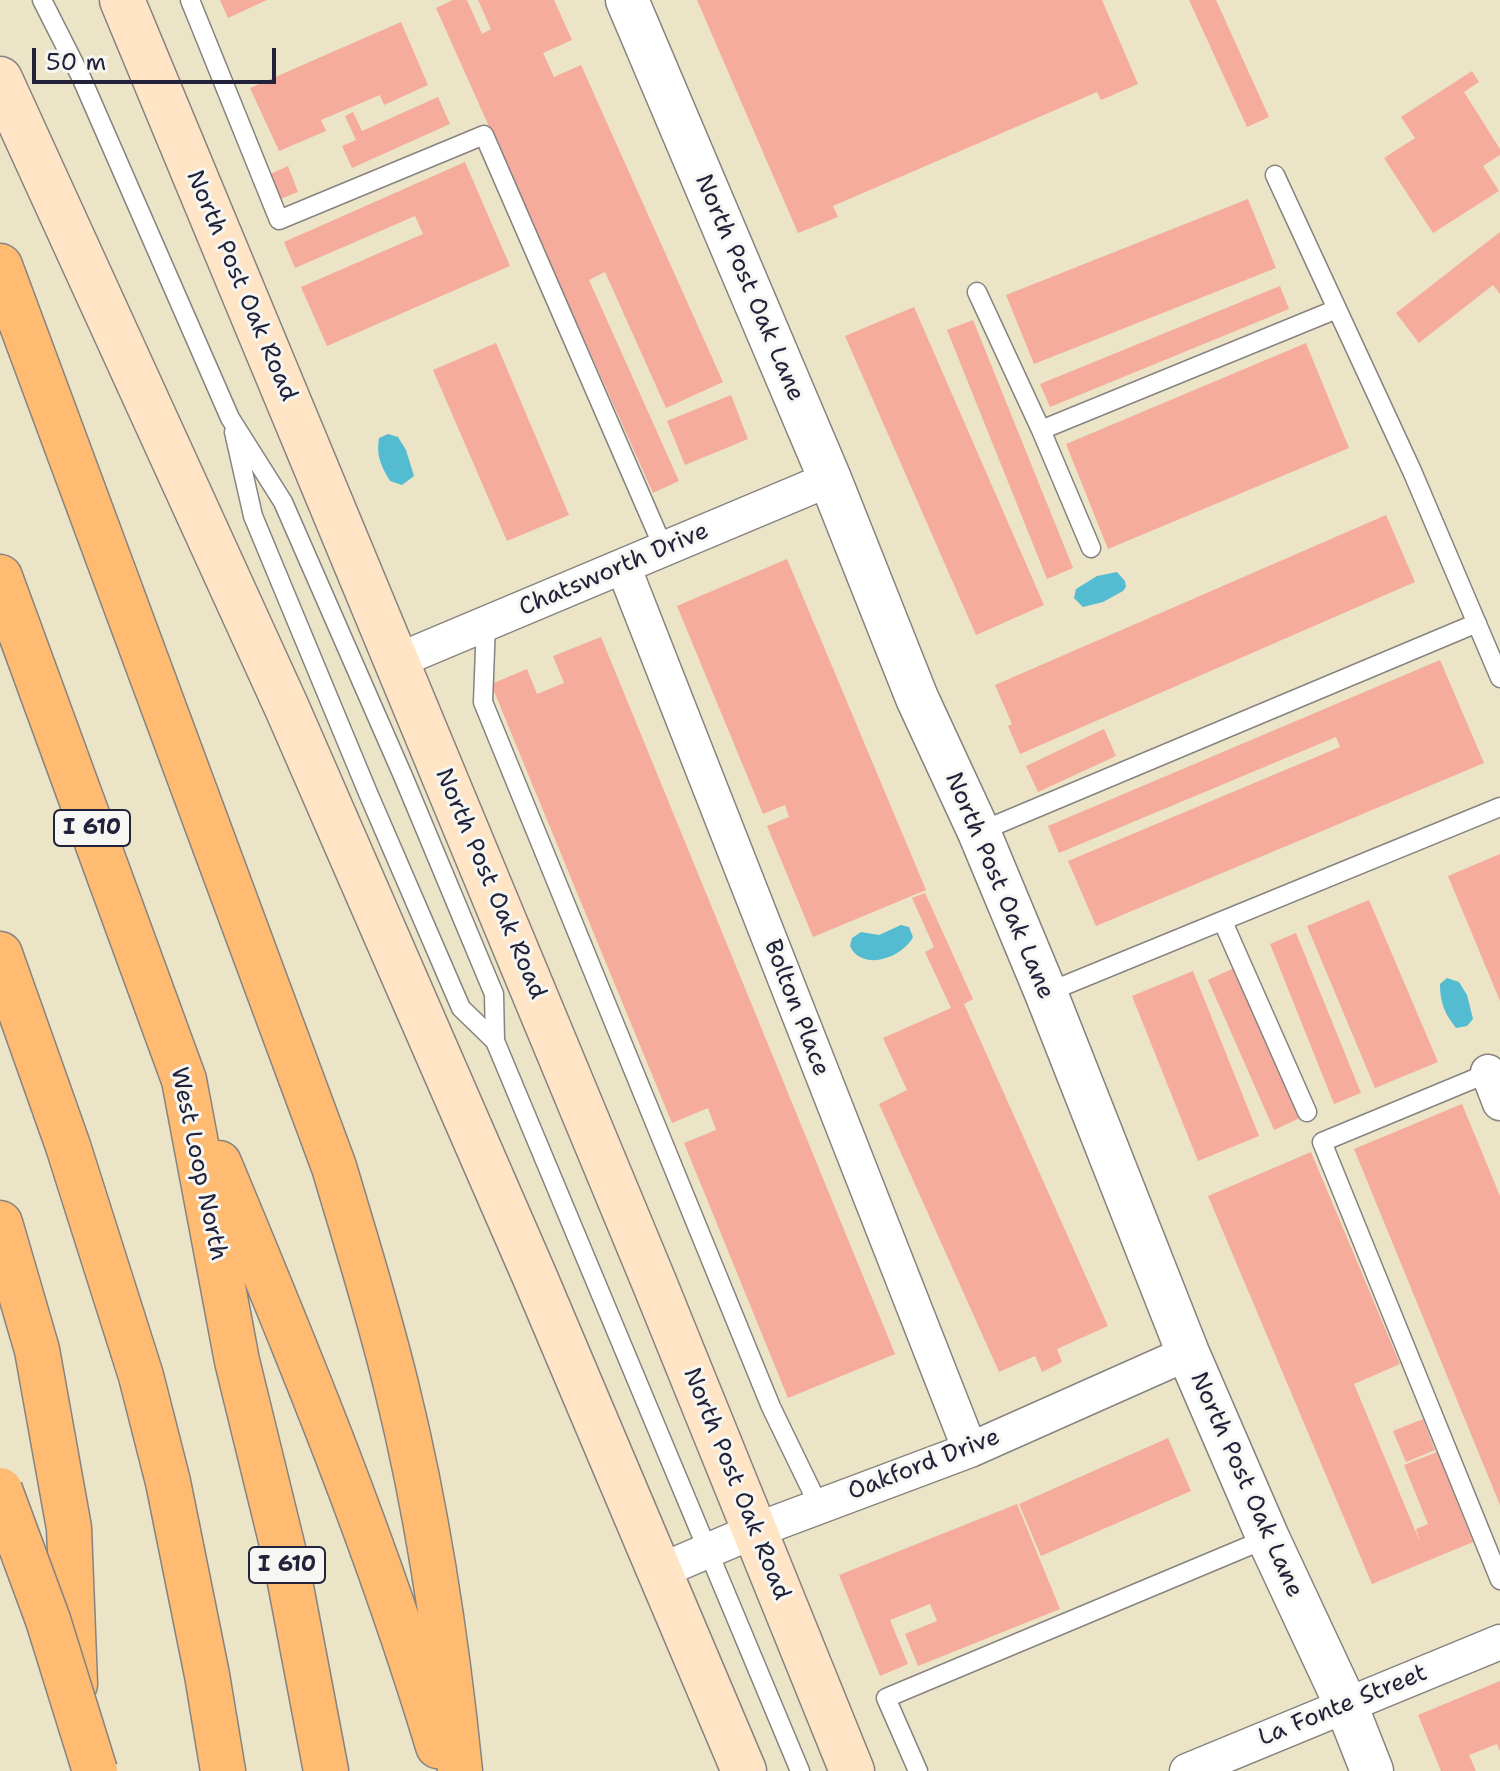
<!DOCTYPE html>
<style>
body{margin:0}
#map{position:relative;width:1500px;height:1771px;overflow:hidden;background:#ebe4c6;font-family:"Shantell Sans",sans-serif}
canvas{display:block}
.scale{position:absolute;left:32px;top:48px;width:244px;height:36px;box-sizing:border-box;border:4px solid #22223b;border-top:0;padding-left:10px;font-size:24px;line-height:28px;white-space:nowrap;color:#22223b;-webkit-text-stroke:6px #f6f6f2;paint-order:stroke}
</style>
<div id="map">
<canvas width="1500" height="1771"></canvas>
<div class="scale">50 m</div>
</div>
<script>
const g = document.querySelector('canvas').getContext('2d');
g.lineJoin = 'round';
function fillPath(path, color) { g.fillStyle = color; g.fill(path, 'evenodd'); }
function strokePath(path, color, width, dash) { g.strokeStyle = color; g.lineWidth = width; g.lineCap = dash ? 'butt' : 'round'; g.setLineDash(dash || []); g.stroke(path); }
function drawText(font, color, halo, rows, align = 'center') {
  g.font = font + ' "Shantell Sans",sans-serif'; g.lineWidth = 6; g.setLineDash([]); g.textBaseline = 'middle'; g.strokeStyle = halo; g.fillStyle = color; for (const [text, x, y, turn = 0] of rows) {
    g.save(); g.translate(x, y); g.rotate((+turn || 0) * Math.PI / 180); g.textAlign = isNaN(turn) ? turn : align; if (halo) g.strokeText(text, 0, 0); g.fillText(text, 0, 0); g.restore();
  }
}
const water = new Path2D(`
 M388,434L398,437L406,450L414,476L402,485L390,481C381,466 376,456 379,438Z
 M1117,572L1125,581L1126,587L1123,591L1103,602L1083,607L1074,598L1076,589L1097,576Z
 M901,925L909,927L913,937C902,958 862,972 850,946L852,938L861,932L879,935Z
 M1447,978L1459,982L1467,995L1473,1019L1467,1026L1456,1028C1445,1014 1440,1003 1440,984Z`);
const building = new Path2D(`
 M220,0H267L228,18Z
 M453,0H467L482,34L491,29L478,0H554L572,40L543,53L554,77L581,65L723,382L666,408L605,272L589,280L679,481L653,493L436,8Z
 M697,0H1102L1138,84L1101,100L1097,92L833,206L838,217L798,233Z
 M1189,0H1216L1269,117L1247,127Z
 M401,22L428,85L384,105L380,95L321,120L326,131L279,151L250,88Z
 M1472,71L1479,82L1464,92L1500,149V155L1483,166L1499,191L1433,233L1384,158L1415,138L1401,117Z
 M438,97L450,124L352,168L342,146L356,140L345,116L353,112L362,131Z
 M465,162L510,266L327,346L301,287L423,234L415,216L295,268L284,242Z
 M288,166L298,192L278,200L268,175Z
 M1248,199L1276,268L1034,364L1006,295Z
 M1500,232V294L1493,285L1419,343L1396,313Z
 M1280,286L1289,309L1050,407L1040,384Z
 M914,307L1044,605L976,635L845,336Z
 M973,320L1073,568L1047,579L947,330Z
 M496,343L569,515L507,541L433,370Z
 M1306,343L1349,448L1108,549L1066,444Z
 M731,395L748,439L685,465L667,421Z
 M1386,515L1415,582L1020,754L1008,726L1012,724L995,685Z
 M787,559L926,890L813,937L767,826L789,817L785,805L763,814L677,606Z
 M601,637L895,1354L788,1398L684,1143L716,1130L708,1108L672,1123L491,684L527,669L537,694L564,683L553,656Z
 M1440,660L1484,763L1096,926L1068,861L1340,747L1336,737L1059,853L1048,826Z
 M1104,729L1116,756L1038,792L1026,766Z
 M1500,854V1001L1448,876Z
 M925,893L973,999L964,1004L1108,1326L1057,1349L1062,1362L1042,1372L1035,1356L999,1372L879,1104L907,1090L883,1038L951,1008L925,952L934,947L912,898Z
 M1369,900L1438,1062L1375,1088L1307,926Z
 M1296,933L1361,1093L1334,1104L1270,944Z
 M1234,968L1300,1118L1274,1130L1208,980Z
 M1193,971L1259,1136L1198,1161L1132,996Z
 M1462,1104L1500,1196V1505L1354,1149Z
 M1311,1152L1400,1364L1354,1384L1420,1542L1416,1529L1428,1524L1404,1465L1437,1452L1473,1542L1372,1584L1208,1196Z
 M1423,1419L1435,1450L1406,1462L1393,1431Z
 M1168,1438L1191,1491L1041,1556L1019,1504Z
 M1017,1504L1060,1609L918,1666L905,1634L937,1621L930,1604L890,1620L908,1664L880,1676L839,1575Z
 M1500,1681V1751L1497,1744L1469,1755L1476,1771H1441L1418,1715Z`);
const service = new Path2D(`
 M42,0L81,77L230,418L283,502L403,776L494,994L495,1041L800,1771
 M190,0L279,220L484,135L664,549
 M1275,175L1412,471L1500,678
 M977,292L1041,430L1091,548
 M1041,430L1337,309
 M234,432L253,516L368,793L461,1008L495,1041
 M486,623L483,702L771,1407L819,1506
 M979,832L1477,623
 M1223,922L1307,1112
 M1046,993L1500,807
 M1493,1071L1322,1142L1500,1580
 M918,1771L886,1698L1268,1538`);
const minor = new Path2D(`
 M623,566L970,1450
 M397,661L830,479
 M1488,1072L1500,1103
 M658,1572L754,1531L970,1450L1188,1353
 M1187,1771L1500,1642`);
const tertiary = new Path2D(`
 M627,0L830,479L917,698L979,832L1046,993L1188,1353L1268,1538L1346,1705L1372,1771`);
const secondary = new Path2D(`
 M122,0L654,1282L852,1771
 M0,79L287,708L534,1275L744,1771`);
const motorway = new Path2D(`
 M0,266L334,1167C356,1241 379,1314 397,1389C428,1514 447,1642 460,1771
 M0,577L184,1080L237,1361L286,1561L326,1771
 M0,954L68,1146L141,1376L168,1482L207,1675L223,1771
 M219,1163C299,1355 378,1547 438,1746
 M0,1223L37,1350L69,1528L75,1684`);
const motorwayBridge = new Path2D(`
 M0,1490L48,1620L95,1771`);
const shields = [
 [92,828,76],
 [287,1565,76]
];
const shieldNames = [
 ["I 610",92,828],
 ["I 610",287,1565]
];
const streetNames = [
 ["North Post Oak Road",241,286,67],
 ["North Post Oak Lane",749,288,67],
 ["Chatsworth Drive",614,570,-23],
 ["North Post Oak Road",490,884,67],
 ["North Post Oak Lane",999,886,67],
 ["Bolton Place",796,1008,69],
 ["West Loop North",198,1164,78],
 ["Oakford Drive",924,1465,-21],
 ["North Post Oak Road",736,1484,68],
 ["North Post Oak Lane",1246,1485,66],
 ["La Fonte Street",1343,1706,-22]
];
fillPath(water, '#54bcd1');
fillPath(building, '#f5ac9d');
strokePath(service, '#868380', 21);
strokePath(minor, '#868380', 37);
strokePath(tertiary, '#868380', 45);
strokePath(secondary, '#868380', 47);
strokePath(motorway, '#868380', 47);
strokePath(service, '#fff', 18);
strokePath(minor, '#fff', 34);
strokePath(tertiary, '#fff', 42);
strokePath(secondary, '#ffe4c6', 44);
strokePath(motorway, '#ffbb71', 44);
strokePath(motorwayBridge, '#868380', 47, []);
strokePath(motorwayBridge, '#ffbb71', 44);
for (const [x, y, w] of shields) { const box = new Path2D(); box.roundRect(x - w / 2, y - 18, w, 36, 6); g.fillStyle = '#f6f6f2'; g.fill(box); strokePath(box, '#22223b', 2); }
drawText('bold 22px', '#22223b', null, shieldNames);
drawText('24px', '#22223b', '#f6f6f2', streetNames);
</script>
